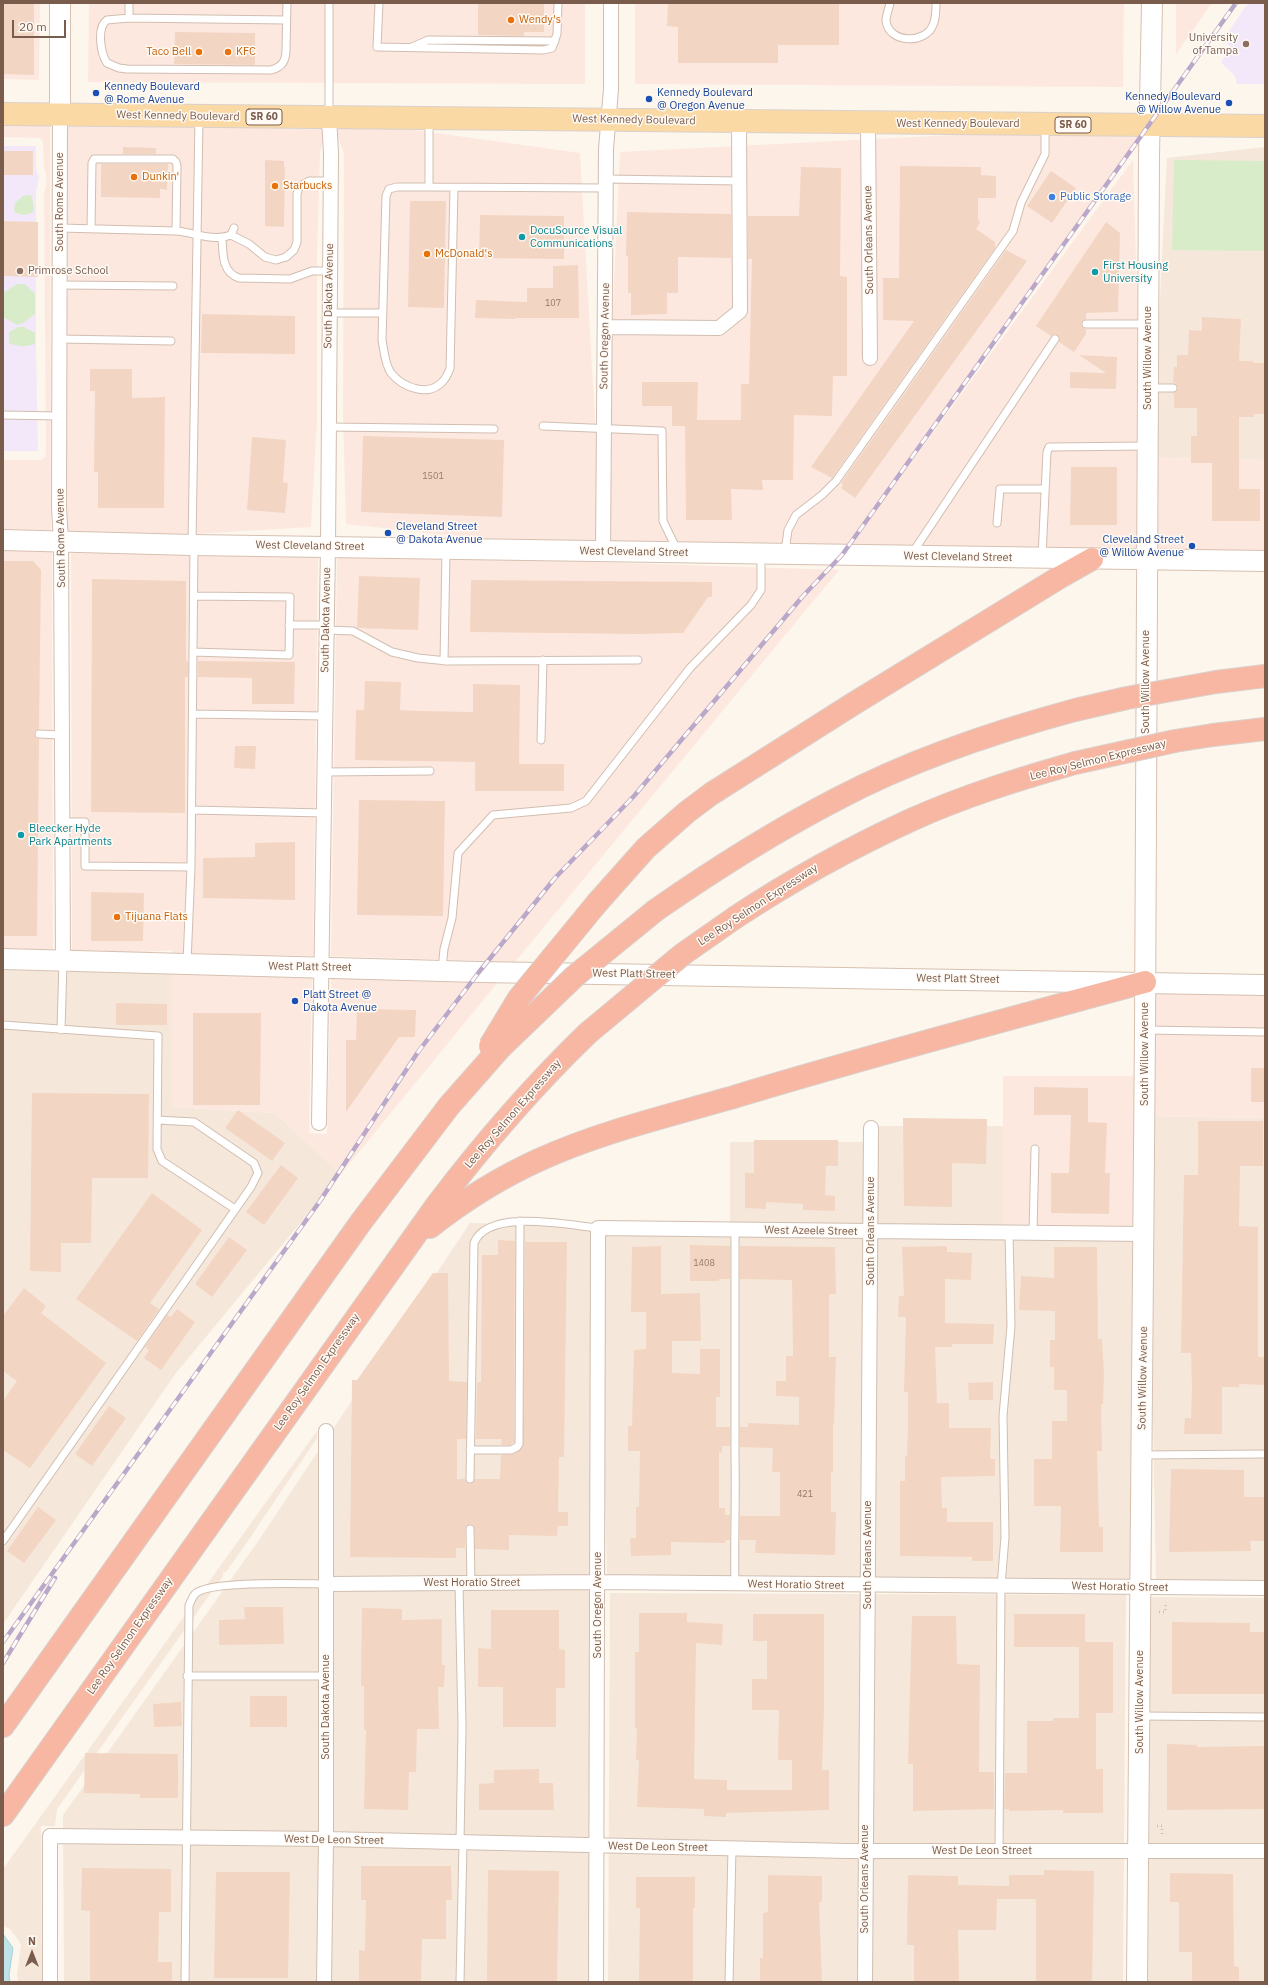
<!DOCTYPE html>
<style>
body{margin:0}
#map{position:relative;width:1268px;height:1985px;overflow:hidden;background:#fdf6ec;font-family:"IBM Plex Sans",sans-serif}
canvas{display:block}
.frame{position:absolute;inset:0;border:4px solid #7a5c4d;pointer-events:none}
.north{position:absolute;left:12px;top:1933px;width:40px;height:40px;-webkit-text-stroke:3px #fffaf3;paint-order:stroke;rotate:0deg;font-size:11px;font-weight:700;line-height:16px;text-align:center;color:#7a5c4d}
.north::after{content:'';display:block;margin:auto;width:14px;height:18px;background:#7a5c4d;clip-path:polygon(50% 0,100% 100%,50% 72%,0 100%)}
.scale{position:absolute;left:12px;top:20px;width:54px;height:18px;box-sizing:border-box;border:2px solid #7a5c4d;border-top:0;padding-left:5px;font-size:12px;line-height:14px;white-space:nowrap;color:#7a5c4d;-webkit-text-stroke:3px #fffaf3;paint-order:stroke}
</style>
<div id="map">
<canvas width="1268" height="1985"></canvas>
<div class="frame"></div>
<div class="north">N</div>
<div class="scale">20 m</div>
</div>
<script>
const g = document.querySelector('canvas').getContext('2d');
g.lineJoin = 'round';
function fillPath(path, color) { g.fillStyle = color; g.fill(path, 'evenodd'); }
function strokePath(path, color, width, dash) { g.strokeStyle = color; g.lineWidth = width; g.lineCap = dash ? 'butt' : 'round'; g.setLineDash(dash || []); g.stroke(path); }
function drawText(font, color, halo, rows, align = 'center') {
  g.font = font + ' "IBM Plex Sans",sans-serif'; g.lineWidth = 3; g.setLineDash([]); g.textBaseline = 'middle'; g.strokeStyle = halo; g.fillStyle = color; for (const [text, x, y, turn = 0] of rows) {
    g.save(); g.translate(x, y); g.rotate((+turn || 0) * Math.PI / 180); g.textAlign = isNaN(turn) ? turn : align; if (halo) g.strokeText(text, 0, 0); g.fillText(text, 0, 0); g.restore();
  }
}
const residential = new Path2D(`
 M1265,147V460L1152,458L1167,158Z
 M3,970L172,974L173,1107L275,1113L341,1174L176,1373L3,1624Z
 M1147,1116L1265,1118V1581L1156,1580Z
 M866,1126H1003V1228L1140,1230L1133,1581L607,1575L598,1226H730V1142H866Z
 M470,1223L596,1226L592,1982H64L63,1815L259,1540Z
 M317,1431V1438L252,1535L226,1572H223V1576L57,1809L55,1826H41L42,1982H18L17,1975L21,1944L10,1929L3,1926V1869Z
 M610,1593L1126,1595L1123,1982H608Z
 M1149,1597L1265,1598V1982H1148Z`);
const commercial = new Path2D(`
 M3,3H40L39,80L3,79Z
 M89,3H585V84L88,82Z
 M635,3H1124L1123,87L635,84Z
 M1176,3H1212L1176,54Z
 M60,115L329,118L580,153L602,546L620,152L1149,125L842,555L603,552L346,524L343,415L344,153L329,118L320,153L317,256V421L311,527L61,542Z
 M3,124L50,125L51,531L3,530V460H41L45,457L46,451L44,195L47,179L44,167L43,141L39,138L3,137Z
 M1133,160L1145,553L847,550Z
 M1152,458L1265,460V555L1149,553Z
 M3,550L52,552L53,951L3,948Z
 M71,553L318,557L313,956L172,953V950L130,953L72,952Z
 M337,557L593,562L839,570L515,962L331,956Z
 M172,974L312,977L309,1133L327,1134L331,977L498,982L341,1174L275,1113L172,1107Z
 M1149,987L1265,989V1118L1147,1116Z
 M1003,1076H1142L1140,1230L1003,1228Z`);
const education = new Path2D(`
 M1248,3H1265V84H1237L1235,76L1221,62L1231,47L1223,40Z
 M3,146H36V168L39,178L36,193V350L38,451H3Z`);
const green = new Path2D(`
 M1174,160L1265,161L1264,251L1172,250Z
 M27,195L32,196L34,211C28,216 20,216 14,211L15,203L23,196Z
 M17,284H25L35,294V314L23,323L17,325L3,317V293Z
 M18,327H24L35,333V344C25,347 19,347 9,343V332Z`);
const water = new Path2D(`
 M3,1934L13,1948L9,1975L10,1982H3Z`);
const building = new Path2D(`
 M3,3H34V75L3,74Z
 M478,3H544V32H524V36L478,35Z
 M668,3H839V45H778V63H678V27L667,26Z
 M175,32L255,33V65L174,64Z
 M123,147L156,148V154H123Z
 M3,151H33V175H3Z
 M265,160L284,161V167H285L284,227L265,226Z
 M101,164H168L167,190L160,189V198L101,197Z
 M900,166L981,167V175L996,176V198H978V219L980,223L976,229L995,242V248L832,478L811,467L914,321L883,320V278H899Z
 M801,167L841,168L840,276L847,277V376H833L832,416L794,415L793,480H762L763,490L731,489L732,520H686L685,426H672V406H642V382H698L697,420H741V384H749L752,259H748V216H799Z
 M1051,171L1076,188L1052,223L1027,206Z
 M410,201H446L444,308L408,307Z
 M627,212L731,214V258L678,257V293H667V314L631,315V293H628V256H626Z
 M480,215L564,216V259L479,258Z
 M3,221L38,222V277L3,276Z
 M1106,222L1120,233L1118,312L1086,313V319L1083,320L1081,324L1083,328L1086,329V334L1074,352L1059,342L1058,335L1055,334L1051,336L1036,326Z
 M1006,250L1027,261L855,498L841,488L843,485L841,483Z
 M578,265L579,318H515V319L475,318L476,300L527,302V288H553V266Z
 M202,314L295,316V354L201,353Z
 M1202,317L1241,319L1239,361H1253V363H1265V414H1254V417H1239V489H1260V521H1212V463H1191V436H1197V408H1174V394L1173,393L1177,391L1178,388L1173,381L1174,367H1177V355H1188L1189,330L1202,331Z
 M1079,355L1117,357L1116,389L1070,388V372L1106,373Z
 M90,369H132V398L165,397L164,508H98V472H94L95,391H90Z
 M363,436L504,440L502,517L361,512Z
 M252,437L286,440L283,482L288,483L285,513L247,510Z
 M1071,467H1117V525H1070Z
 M3,561H33L41,570L39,729L35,731L34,734L39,739L37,936H3Z
 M359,576L420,578L418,630L357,628Z
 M92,579L186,581V661H188V677H185V813L91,812Z
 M471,580L712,582V597H708L683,633L637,634L470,632Z
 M198,661L295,662L294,704H252V678L198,677Z
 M365,681L401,682L400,710L421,711L473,712V684L520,685L519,764H564V791H475V762L355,760L356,710H364Z
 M235,746H256L255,769L234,768Z
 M359,800L445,801L443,916L357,915Z
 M295,842V900L203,898V858L255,857V843Z
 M91,892L144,893L143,941H91Z
 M116,1003L167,1004V1025H116Z
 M357,1009L416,1010L415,1037H399L346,1112V1040H356Z
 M193,1013H261L260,1105H193Z
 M1251,1068H1265V1102H1251Z
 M1034,1087L1088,1088V1122L1107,1123L1105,1173H1110L1109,1214L1051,1213V1173H1069L1071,1115H1034Z
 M32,1093L149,1094L148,1178H92L91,1243H61V1272L30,1271Z
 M238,1110L285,1143L272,1161L225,1128Z
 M903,1118L987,1119L986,1164L952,1163V1207L904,1206Z
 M1198,1121H1263V1166H1240L1239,1226L1258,1227V1357H1265V1385L1239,1384V1387H1222V1434H1184L1185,1418H1191L1192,1387L1191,1353H1181L1184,1175H1198Z
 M754,1140H838V1166H826L825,1195L835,1196V1211L803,1210V1204L766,1202V1209L745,1208V1173H754Z
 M281,1165L298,1178L264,1225L246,1212Z
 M152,1193L202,1230L150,1303L159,1309L137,1341L76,1299Z
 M229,1237L247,1250L212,1297L195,1284Z
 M498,1240L515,1241L514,1442L510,1445H501L502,1439H476L477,1382H481L482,1255H498Z
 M525,1242H567L564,1457H559L558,1512H568V1526H558L557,1536L509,1535V1550L475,1549L474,1527L472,1524L468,1525L465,1529V1548H456V1558L350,1557L352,1380H357L433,1273H448L449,1381L467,1382L466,1439H457V1479H465L467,1483L470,1484L475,1479H500L501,1455L513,1454L523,1447Z
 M690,1245L730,1246V1279H719V1281H690Z
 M661,1246V1294L700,1293L701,1341H672V1373L700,1374V1349H720V1397H716V1427H730V1446H722V1453L719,1452V1508H725V1515H730V1540H725V1543L671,1542V1555L631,1556L630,1538H636V1507H639L640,1451H628V1426H632L634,1350L646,1349V1312H631L632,1247Z
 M740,1246L835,1247L836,1294H829V1357H836L834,1424H833V1472H831V1512H836L835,1555L755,1553L756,1540H740V1516H780V1472H772L773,1448L740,1447V1427H748V1423L799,1425V1397L776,1396V1381H786V1356H793L792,1280L740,1279Z
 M947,1246V1252L972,1253L971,1280L945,1279V1323L994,1324L993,1344H952V1347H935L937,1403H949V1428H991L990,1459H995V1476L941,1477L942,1508H947V1522H993V1561H972V1557L900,1556V1481H905V1456H907L908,1430V1392H904L906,1317H898L899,1296H904L902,1247Z
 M1054,1247H1097L1098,1339H1102L1104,1375L1103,1404H1101L1102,1451H1097L1099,1527H1103V1552H1060L1061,1506H1034V1459H1052V1421H1067V1390H1054V1367H1050V1340H1055V1311L1019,1310L1021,1276L1054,1278Z
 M24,1288L46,1306L41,1313L106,1363L30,1468L3,1450V1401L17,1381L3,1371V1316Z
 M177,1309L195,1322L161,1370L144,1358L149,1350L145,1347L167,1315L171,1317Z
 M993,1382V1400H969L968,1383Z
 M109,1406L126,1418L92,1466L75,1454Z
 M1171,1469L1244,1470V1497H1265V1541H1250L1251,1551L1169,1552Z
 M38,1507L56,1520L24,1563L7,1551Z
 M244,1607H283L284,1644L219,1645V1620L245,1619Z
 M362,1608L402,1609V1620L442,1619V1665H445L444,1687H438L439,1729H417L416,1772H409L408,1810L364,1809L366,1730H364V1686H361Z
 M491,1610H559V1649L565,1650V1688H556V1727H503V1687H478V1648L491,1649Z
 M639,1613H687V1622L723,1624L722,1645L696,1643L694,1779L727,1780V1790H792V1760H778L779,1710H752V1679H767V1641H753V1614H824V1710L822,1770H829V1810L726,1813V1817L704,1816V1809L637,1807L639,1760H636L637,1728H635V1652H639Z
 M1014,1614H1085V1642H1113V1713H1096V1769H1103V1813H1063V1810L1009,1811V1809H1004L1005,1773H1027V1721H1053V1718H1079V1647H1014Z
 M912,1616H956L957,1664L980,1665L979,1772H994V1809L913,1811V1764H908Z
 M1172,1622L1250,1623V1632H1265V1694H1172Z
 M250,1696H287V1727H250Z
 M181,1702L182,1726L154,1727L153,1704Z
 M1167,1744L1197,1745V1747L1265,1746V1809L1167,1810Z
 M85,1753L178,1754V1798H140V1794L84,1793Z
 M539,1769V1783H553L554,1810H479V1784L494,1783V1770Z
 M361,1866H451L452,1900H446V1939H422L421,1982H359V1950L365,1951L366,1900H361Z
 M82,1868L171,1869V1912H159L158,1962H172V1982H90V1911L81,1910Z
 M488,1870L559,1871L557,1981H487Z
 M1044,1870L1094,1871L1092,1982H1036V1899H997L996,1930H958L959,1982H914V1945H907L908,1875L958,1876V1885L1009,1886V1875H1044Z
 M216,1872H290L288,1978H214Z
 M1170,1873L1233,1874L1234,1966L1239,1967V1982H1192V1952H1179V1902H1170Z
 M768,1875L822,1876V1902H819L822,1982H760V1958H763V1913L768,1912Z
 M636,1877H695V1908H693V1982H639L640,1908H636Z`);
const path = new Path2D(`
 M1159,1612H1165L1166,1602
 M1157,1826H1162V1836`);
const lane = new Path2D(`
 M129,3V18
 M329,3V115
 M379,3L377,47L544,50L552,48L557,34L558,3
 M890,3C889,8 886,16 886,21C889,44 926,44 933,25C936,19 936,9 936,3
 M286,20L129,18L107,20C96,28 101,54 107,63L119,68L127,69L271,70C283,67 286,60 286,49L287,3
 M412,47L428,40L555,41
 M429,120V187H397L389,189L386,196L382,340C384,350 385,365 391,373C403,388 430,398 444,380C447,377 448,372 450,369L454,188
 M606,179L739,181
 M429,187L606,188
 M60,228L176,231C193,232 213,242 231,235L234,228
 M91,229L92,163L94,159H173L176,162L177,166L176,231
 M231,235L249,244L265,257L276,260L286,257L294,250L297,242V194L299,187L309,181H331
 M222,237C223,252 221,272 239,278L290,279L312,271H329
 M60,285L173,286
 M329,313H382
 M1086,324H1148
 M60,339L171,341
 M1150,388H1173
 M3,415L60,416
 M543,426L662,431L663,521L677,550
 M328,427L494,429
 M997,523L1000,489H1045
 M192,543L199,118
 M785,552L788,530L796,515L822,495L836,481L1013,231L1021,203L1045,154V127
 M913,552L1055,339
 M1042,556L1047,452L1049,447L1147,446
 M289,625H326
 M326,630L353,631L392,652L418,658L447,661L638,660
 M193,652L289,655L290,597L194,596
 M444,661L446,551
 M193,714L325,716
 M39,734L62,735
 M541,740L543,660
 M324,772L430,771
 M192,810L324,813
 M62,822H85V866L191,867L187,963
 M191,867L194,545
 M442,970L444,949L452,918L458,853L493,815L571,808L586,801L690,668L751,605L761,590V554
 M3,1025L158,1036L157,1149L162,1161L235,1209
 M61,1030L63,962
 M1146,1030L1265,1032
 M735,1230C735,1305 735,1381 735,1457C736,1499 734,1541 735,1584
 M1033,1233L1035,1149
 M470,1450H511L517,1447L519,1444L520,1221
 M1142,1455L1265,1454
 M470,1479L474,1243C488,1208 567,1225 598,1228
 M470,1529L471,1583
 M3,1541L251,1187L258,1173L254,1163L194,1122L157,1120
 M459,1583L462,1727L460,1843
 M187,1676H326
 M1140,1716L1265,1717
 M999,1851L1001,1586L1005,1537L1003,1416L1011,1326L1009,1233
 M185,1982L189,1605C191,1602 192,1597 195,1594C208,1580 303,1584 326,1584
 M460,1982L463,1843
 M729,1982L732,1849`);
const street = new Path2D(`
 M60,115L59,507L61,542L63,962
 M868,123L870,358
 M605,327L719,328L740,311L739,121
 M603,552L606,149L611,89V3
 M319,1123L328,546L331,153L329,118
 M326,1584L598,1582L1265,1588
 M50,1982V1836L326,1839L847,1851H1265
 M324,1982L326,1839V1431
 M596,1982L598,1228L1144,1234
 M865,1982L871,1128`);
const secondary = new Path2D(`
 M60,115V3
 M3,540L192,545L1265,561
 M3,959L479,972L1265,985
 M1137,1982L1145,1030L1149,155L1152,3`);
const primary = new Path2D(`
 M3,114L1265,126`);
const highway = new Path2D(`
 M1216,682L1265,676
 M1213,735L1265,729
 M597,903L646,848L687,812L711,794L853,704L1060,577L1092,559
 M656,910C715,869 775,831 839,798C913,759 994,732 1075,710
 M736,917C792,880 850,848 911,820C964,796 1019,779 1075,763
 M430,1227C464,1200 501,1177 541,1159C603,1131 672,1115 737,1096C872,1055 1009,1019 1145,982
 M3,1726L361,1222L449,1106L501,1047
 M3,1815L436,1206C483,1144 533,1086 588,1033`);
const rail = new Path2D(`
 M3,1642L320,1201L418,1052L479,972L555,878L634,796L803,596L842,555L1236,3
 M3,1663L55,1578`);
const highwayBridge = new Path2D(`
 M1075,710L1127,698L1216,682
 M1075,763L1175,741L1213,735
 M588,1033L683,954L736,917
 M490,1046L519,998L597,903
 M501,1047L575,976L656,910`);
const markers = [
 [511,20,4,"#e8710a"],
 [1246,44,4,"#8d6e63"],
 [199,52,4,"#e8710a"],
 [228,52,4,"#e8710a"],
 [96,93,4,"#1a4fb4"],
 [649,99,4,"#1a4fb4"],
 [1229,103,4,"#1a4fb4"],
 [134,177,4,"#e8710a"],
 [275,186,4,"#e8710a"],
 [1052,197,4,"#3f7fe0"],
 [522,237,4,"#0f9aa8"],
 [427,254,4,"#e8710a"],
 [20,271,4,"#8d6e63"],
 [1095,272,4,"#0f9aa8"],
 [388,533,4,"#1a4fb4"],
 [1192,546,4,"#1a4fb4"],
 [21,835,4,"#0f9aa8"],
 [117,917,4,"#e8710a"],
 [295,1001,4,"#1a4fb4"]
];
const numberNames = [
 ["107",553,303],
 ["1501",433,476],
 ["1408",704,1263],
 ["421",805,1494]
];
const shields = [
 [264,117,36],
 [1073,125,36]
];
const shieldNames = [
 ["SR 60",264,117],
 ["SR 60",1073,125]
];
const foodNames = [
 ["Wendy's",519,20],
 ["Taco Bell",191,52,"right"],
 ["KFC",236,52],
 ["Dunkin'",142,177],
 ["Starbucks",283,186],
 ["McDonald's",435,254],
 ["Tijuana Flats",125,917]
];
const educationNames = [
 ["University",1238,38],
 ["of Tampa",1238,51],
 ["Primrose School",28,271,"left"]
];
const transitNames = [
 ["Kennedy Boulevard",104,87],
 ["@ Rome Avenue",104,100],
 ["Kennedy Boulevard",657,93],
 ["@ Oregon Avenue",657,106],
 ["Kennedy Boulevard",1221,97,"right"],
 ["@ Willow Avenue",1221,110,"right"],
 ["Cleveland Street",396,527],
 ["@ Dakota Avenue",396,540],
 ["Cleveland Street",1184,540,"right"],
 ["@ Willow Avenue",1184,553,"right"],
 ["Platt Street @",303,995],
 ["Dakota Avenue",303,1008]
];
const streetNames = [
 ["West Kennedy Boulevard",178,116,1],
 ["West Kennedy Boulevard",634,120,1],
 ["West Kennedy Boulevard",958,124],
 ["South Rome Avenue",60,202,-90],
 ["South Orleans Avenue",869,240,-91],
 ["South Dakota Avenue",329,296,-89],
 ["South Oregon Avenue",605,336,-89],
 ["South Willow Avenue",1148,358,-90],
 ["South Rome Avenue",61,538,-91],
 ["West Cleveland Street",310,546,1],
 ["West Cleveland Street",634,552,1],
 ["West Cleveland Street",958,557,1],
 ["South Dakota Avenue",326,620,-89],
 ["South Willow Avenue",1146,682,-90],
 ["Lee Roy Selmon Expressway",1098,760,-14],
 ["Lee Roy Selmon Expressway",758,905,-33],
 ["West Platt Street",310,967,1],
 ["West Platt Street",634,974,1],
 ["West Platt Street",958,979,1],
 ["South Willow Avenue",1145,1054,-90],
 ["Lee Roy Selmon Expressway",513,1114,-49],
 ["West Azeele Street",811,1231,1],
 ["South Orleans Avenue",871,1231,-90],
 ["Lee Roy Selmon Expressway",317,1372,-55],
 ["South Willow Avenue",1143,1378,-89],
 ["South Orleans Avenue",868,1555,-90],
 ["West Horatio Street",472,1583],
 ["West Horatio Street",796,1585,1],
 ["West Horatio Street",1120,1587,1],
 ["South Oregon Avenue",598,1605,-90],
 ["Lee Roy Selmon Expressway",130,1636,-55],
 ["South Willow Avenue",1140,1702,-90],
 ["South Dakota Avenue",326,1707,-90],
 ["West De Leon Street",334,1840,1],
 ["West De Leon Street",658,1847,1],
 ["West De Leon Street",982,1851],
 ["South Orleans Avenue",865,1879,-90]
];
const shopNames = [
 ["Public Storage",1060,197]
];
const cultureNames = [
 ["DocuSource Visual",530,231],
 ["Communications",530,244],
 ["First Housing",1103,266],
 ["University",1103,279],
 ["Bleecker Hyde",29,829],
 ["Park Apartments",29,842]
];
fillPath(residential, '#f5e8da');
fillPath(commercial, '#fde8e0');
fillPath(education, '#f3e8fa');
fillPath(green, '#d8ecc9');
fillPath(water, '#bfe3e8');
strokePath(water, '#a5d3da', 1);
fillPath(building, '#f3d5c3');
strokePath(lane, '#d1beb0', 9);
strokePath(street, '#d1beb0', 16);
strokePath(secondary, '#d6c0b0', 22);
strokePath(primary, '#dad1cd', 24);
strokePath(highway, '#dad1cd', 24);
strokePath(path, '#d9b8a5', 2.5, [1, 3]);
strokePath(lane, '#fff', 7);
strokePath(street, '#fff', 14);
strokePath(secondary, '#fff', 20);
strokePath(primary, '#fbd9a5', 22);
strokePath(highway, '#f7b7a3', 22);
strokePath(rail, '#b9a8c9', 4.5);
strokePath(rail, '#fffaf3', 3, [9]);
strokePath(highwayBridge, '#dad1cd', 24, []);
strokePath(highwayBridge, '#f7b7a3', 22);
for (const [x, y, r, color] of markers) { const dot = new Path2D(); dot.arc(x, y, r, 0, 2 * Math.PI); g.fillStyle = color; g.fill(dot); strokePath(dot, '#fffaf3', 1.5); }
drawText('9px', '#987a6a', null, numberNames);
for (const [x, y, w] of shields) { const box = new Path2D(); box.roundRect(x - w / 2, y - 8, w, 16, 3); g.fillStyle = '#fffaf3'; g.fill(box); strokePath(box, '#7a5c4d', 1); }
drawText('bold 10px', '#7a5c4d', null, shieldNames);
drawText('11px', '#c56008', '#fffaf3', foodNames, 'left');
drawText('11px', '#785e54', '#fffaf3', educationNames, 'right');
drawText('11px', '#164399', '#fffaf3', transitNames, 'left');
drawText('11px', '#7a5c4d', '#fffaf3', streetNames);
drawText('11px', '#366cbe', '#fffaf3', shopNames, 'left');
drawText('11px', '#0d838f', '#fffaf3', cultureNames, 'left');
</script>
